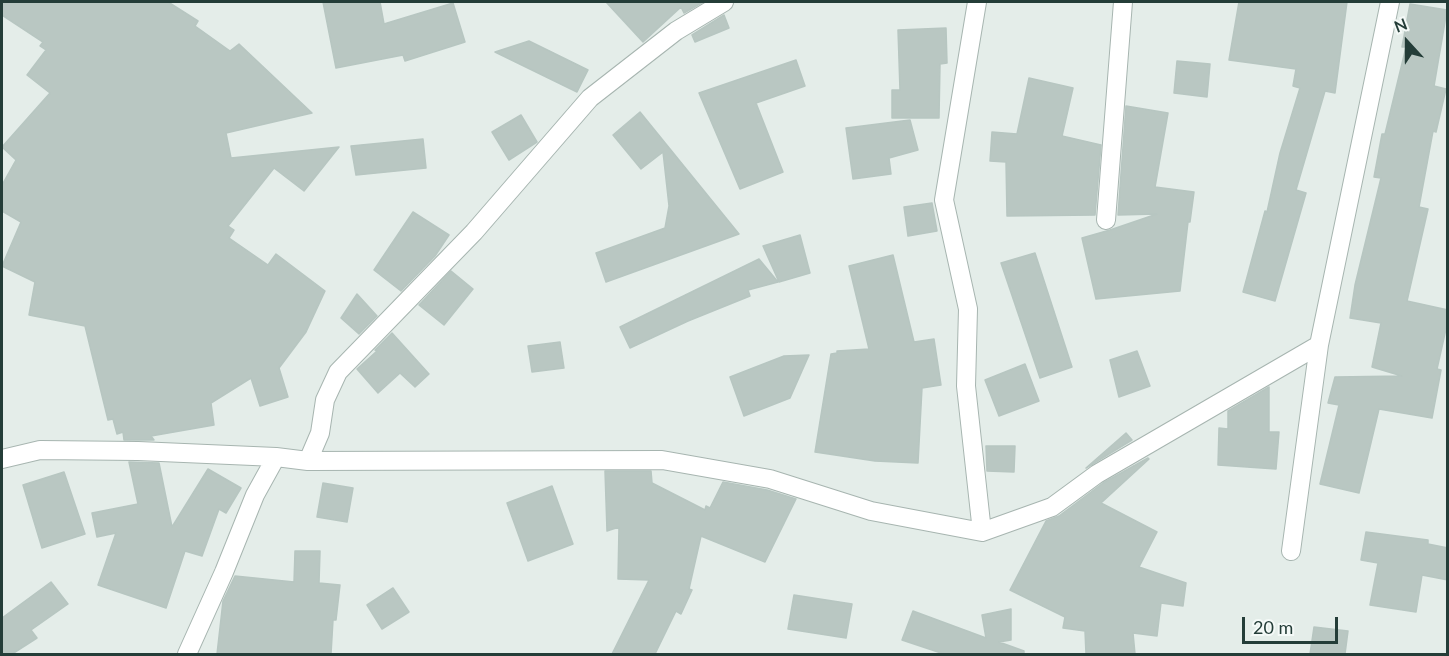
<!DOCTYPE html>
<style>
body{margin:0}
#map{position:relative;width:1449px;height:656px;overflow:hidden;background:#e4ede9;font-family:Lato,sans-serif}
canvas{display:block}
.frame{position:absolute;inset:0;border:3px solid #243d38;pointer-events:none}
.north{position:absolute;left:1377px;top:12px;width:60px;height:60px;-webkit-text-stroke:4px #f4f9f7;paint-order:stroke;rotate:339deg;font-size:16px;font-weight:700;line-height:24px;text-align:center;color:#243d38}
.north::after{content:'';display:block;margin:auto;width:21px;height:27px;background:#243d38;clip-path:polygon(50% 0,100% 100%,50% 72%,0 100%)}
.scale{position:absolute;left:1242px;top:617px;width:96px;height:27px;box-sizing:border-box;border:3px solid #243d38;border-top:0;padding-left:8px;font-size:18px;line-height:21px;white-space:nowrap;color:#243d38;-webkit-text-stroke:4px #f4f9f7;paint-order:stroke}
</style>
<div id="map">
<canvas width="1449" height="656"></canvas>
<div class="frame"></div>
<div class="north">N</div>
<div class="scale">20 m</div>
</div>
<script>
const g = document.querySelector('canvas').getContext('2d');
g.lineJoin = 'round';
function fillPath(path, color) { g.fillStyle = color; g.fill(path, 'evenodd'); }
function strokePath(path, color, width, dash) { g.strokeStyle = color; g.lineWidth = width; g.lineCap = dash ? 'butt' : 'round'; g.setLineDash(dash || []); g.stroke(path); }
const building = new Path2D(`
 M2,2H168L198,21L195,26L230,51L239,44L312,113L226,133L231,158L339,147L304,191L274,168L228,226L234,230L229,238L268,265L276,254L325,291L306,332L279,368L288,397L260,406L251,378L211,403L214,425L151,436L154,440H124L123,432L117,434L113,419L108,420L85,326L29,315L35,282L2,266L21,222L2,211V185L16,160L2,147L50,93L27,75L46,50L40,46L43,42L2,15Z
 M323,2H380L384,24L453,3L465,42L405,61L403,55L336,68Z
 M606,2H703L684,13L681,7L643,42Z
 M1239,2H1347L1335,93L1325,91L1296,190L1306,193L1275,301L1243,292L1265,211L1267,212L1280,153L1300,88L1293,86L1296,69L1229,60Z
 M1410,4L1447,10L1434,86L1446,89L1436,132L1433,131L1419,207L1428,209L1407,301L1448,310V320L1437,369L1441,370L1432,418L1379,409L1359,493L1320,484L1339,405L1328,403L1335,377L1402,376L1372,367L1381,323L1350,318L1355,285L1381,178L1374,177L1382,134H1385L1406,47H1402Z
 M724,15L729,28L695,42L692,35Z
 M946,28L947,63L940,64L939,118H892V90H900L898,30Z
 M529,41L588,70L577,92L495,52Z
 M796,60L805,86L756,103L783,172L740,189L699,93Z
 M1177,61L1210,64L1207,97L1174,93Z
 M1029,78L1073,88L1062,136L1101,145L1095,215L1007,216L1006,162L990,161L992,132L1017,134Z
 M1126,106L1168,113L1155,187L1194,192L1190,222H1188L1180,291L1096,299L1082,238L1110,230L1157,214L1118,215Z
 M640,112L739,234L606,282L596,253L665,228L669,206L663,152L641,169L613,135Z
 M521,115L537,142L509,160L492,132Z
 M910,120L918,150L889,158L891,174L853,179L846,128Z
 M423,139L426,168L356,175L351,146Z
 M932,203L937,231L908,236L904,207Z
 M413,212L449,235L435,256L401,291L374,270Z
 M800,235L810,273L779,282L763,246Z
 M1035,253L1072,367L1040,378L1001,263Z
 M893,255L914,342L934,339L941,385L922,388L918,463L875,461L815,452L831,354L837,353V351L869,349L849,266Z
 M759,259L778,282L748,290L750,296L688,321L630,348L620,327Z
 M451,271L473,289L444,325L419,305Z
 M357,294L377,316L359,334L341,318Z
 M392,333L429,374L415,387L400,373L378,393L357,369L377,351L375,350Z
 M560,342L564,368L532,372L528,346Z
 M1137,351L1150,386L1119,397L1110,360Z
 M809,355L790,398L744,416L730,377L784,356Z
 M1025,364L1039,401L999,416L985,380Z
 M1269,387V432H1279L1276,469L1218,465L1219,428L1228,429V411Z
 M1126,433L1132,440L1086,468Z
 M986,446H1015L1014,472L987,471Z
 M1148,458L1149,459L1101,503L1157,532L1139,567L1186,583L1183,606L1161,603L1157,636L1133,633L1135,654H1086L1085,631L1063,628L1065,617L1010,590L1046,521L1059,516L1103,483Z
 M129,462L159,463L172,527L208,469L241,488L226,513L219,509L202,556L185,551L166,608L98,585L116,533L97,537L92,513L138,504Z
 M605,471H651L652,483L705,510L706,506L710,508L723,482L767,490L796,499L765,562L701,536L689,589L692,590L681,614L676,611L655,654H612L649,580L618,579L619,527L607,531Z
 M64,472L85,534L42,548L23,485Z
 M323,483L353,488L347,522L317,517Z
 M552,486L573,544L528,561L507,503Z
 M1366,532L1428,540V544L1448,548V580L1422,575L1416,612L1370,605L1378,563L1361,560Z
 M295,551H320L319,583L340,585L336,620H333L331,654H217L223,601L235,576L294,582Z
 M51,582L68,604L31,630L37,638L12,654H2V618Z
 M393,588L409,612L382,629L367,605Z
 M794,595L852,604L846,638L788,629Z
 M1011,609V640L999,642L1024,651V654H944L902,640L913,611L986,638L982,615Z
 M1314,627L1348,631L1345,654H1310Z`);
const street = new Path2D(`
 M977,2L944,200L968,309L966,386L982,532
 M1106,220L1123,2
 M2,459L40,450L138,451L276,457L308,461L662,460L770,479L871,511L982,532L1052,507L1097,474L1319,345
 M308,461L320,433L325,400L338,372L474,232L590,98L676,31L724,2
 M1291,551L1319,345L1390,2
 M187,654L224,572L255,495L276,457`);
fillPath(building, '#b9c7c2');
strokePath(building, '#b7c6c1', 1.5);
strokePath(street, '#a7b5b0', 20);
strokePath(street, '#fff', 18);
</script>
